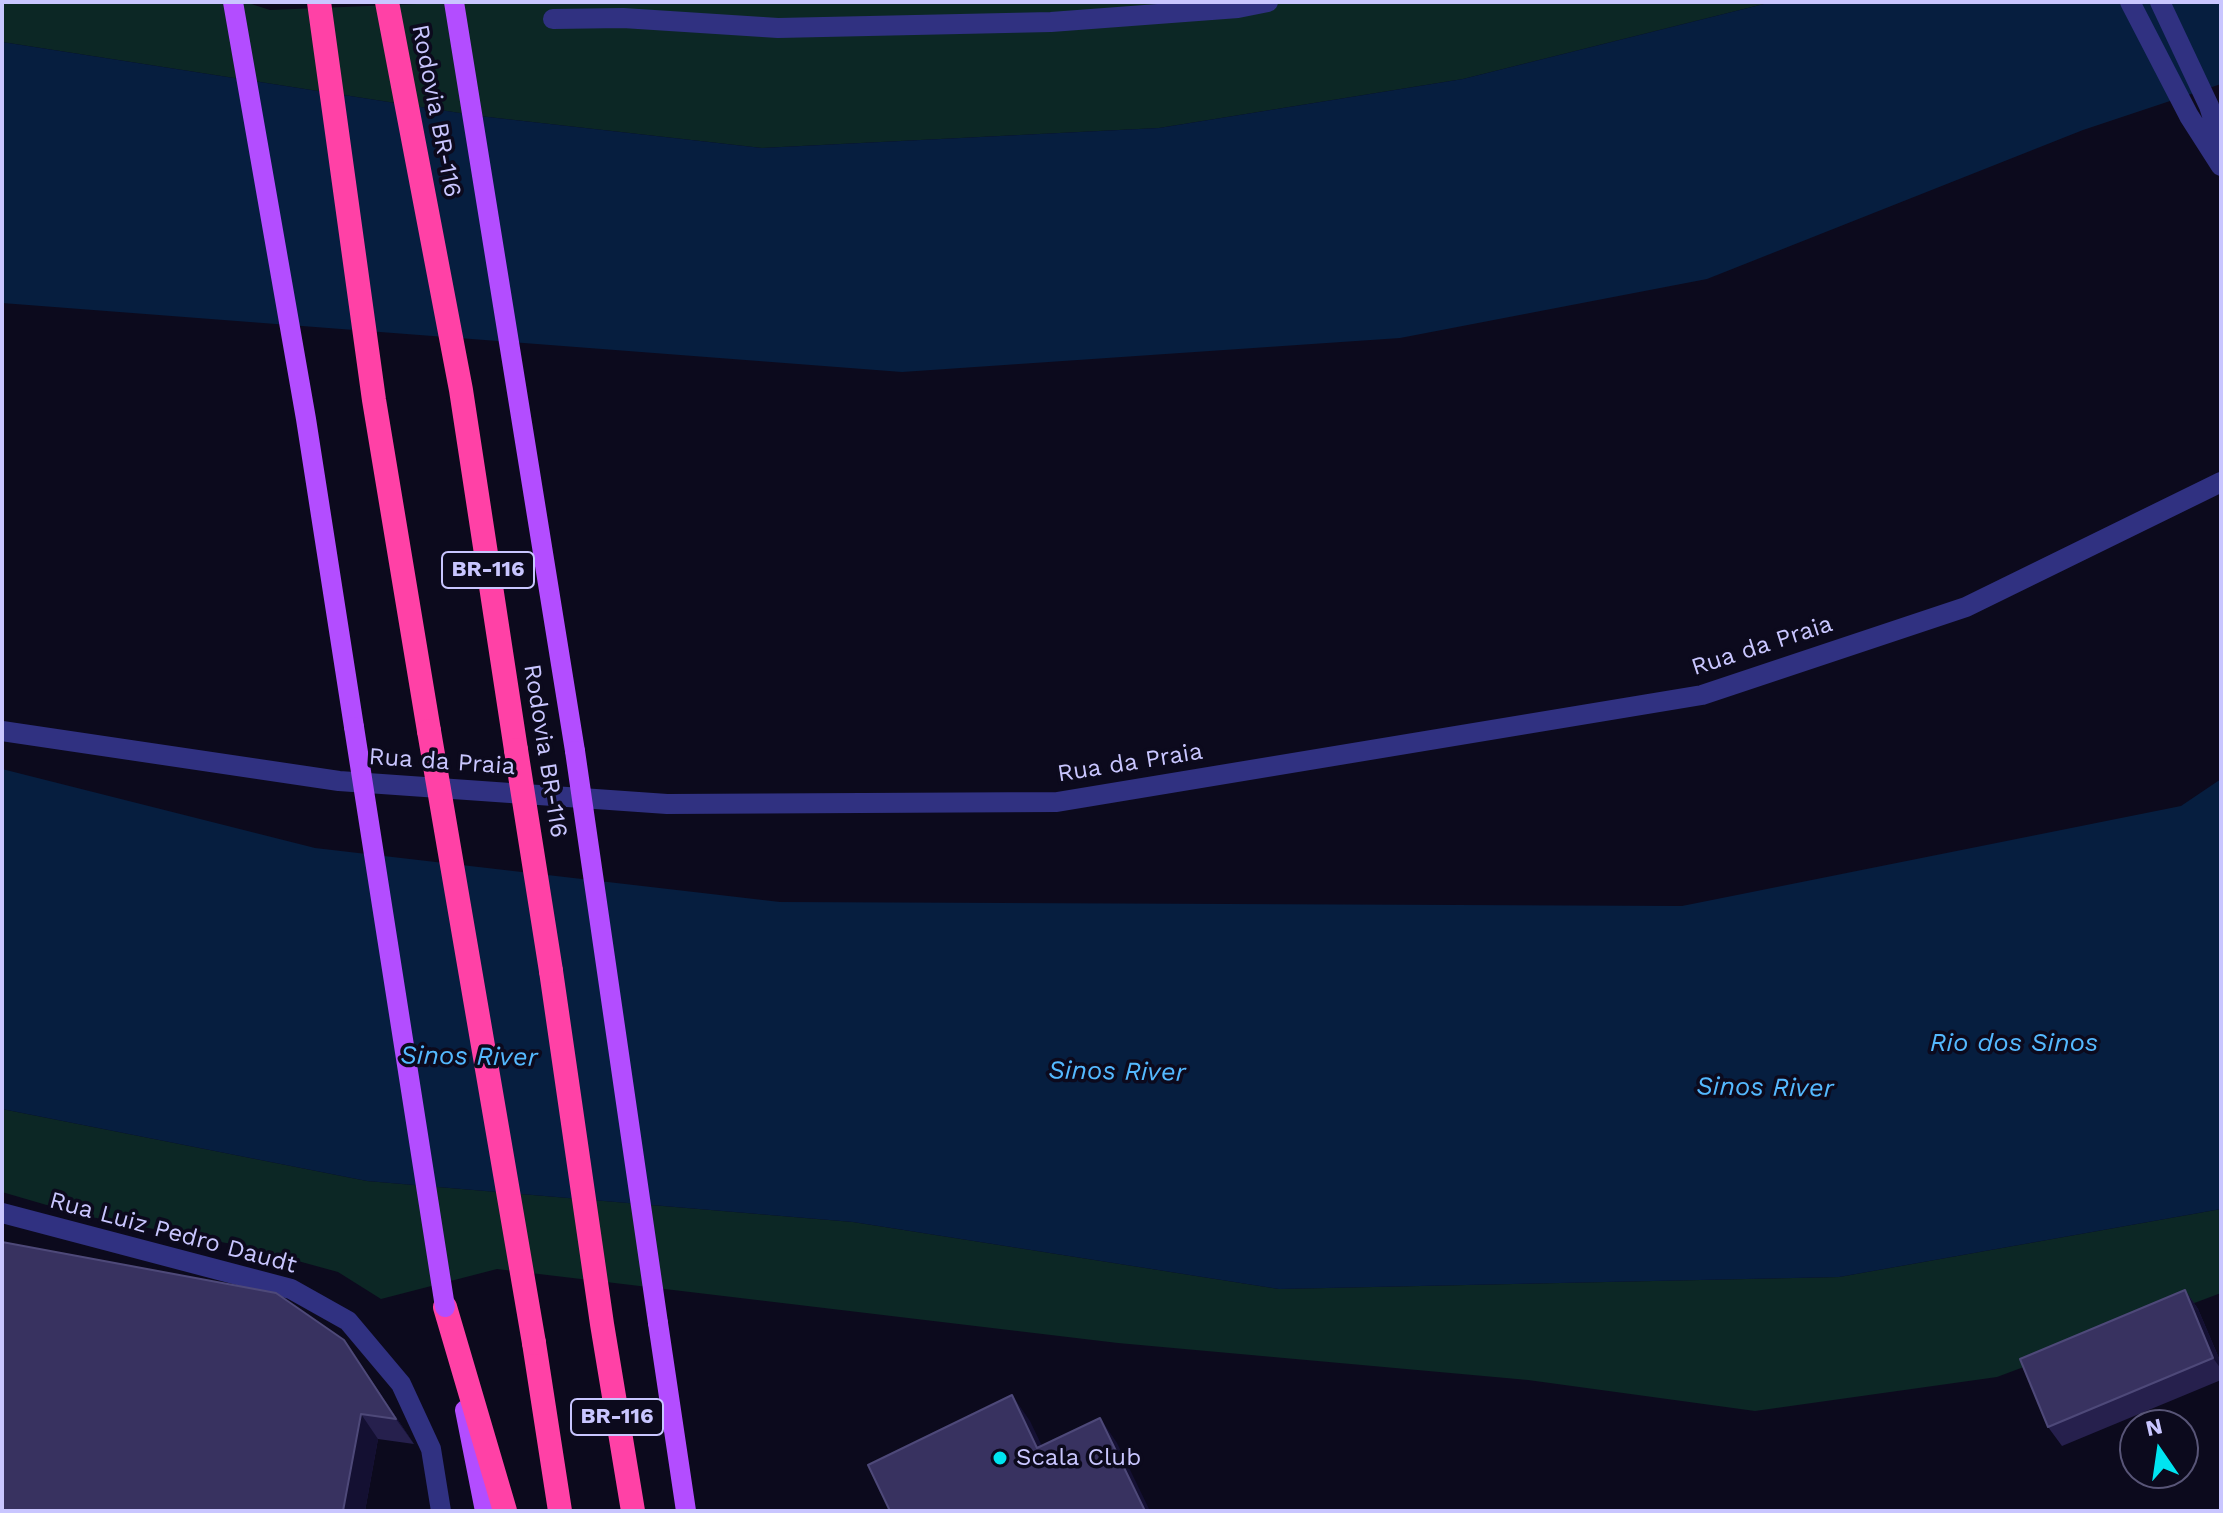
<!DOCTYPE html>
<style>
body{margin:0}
#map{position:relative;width:2223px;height:1513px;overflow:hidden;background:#0c0a1d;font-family:"Work Sans",sans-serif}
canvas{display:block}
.frame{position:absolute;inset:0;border:4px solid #c9c6ff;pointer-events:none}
.north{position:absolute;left:2119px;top:1409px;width:80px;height:80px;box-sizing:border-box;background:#0c0a1d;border:2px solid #585577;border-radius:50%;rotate:347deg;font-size:22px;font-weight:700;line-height:32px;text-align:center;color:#c9c6ff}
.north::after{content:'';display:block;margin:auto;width:28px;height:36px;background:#00e5f1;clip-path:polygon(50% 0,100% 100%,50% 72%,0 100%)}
</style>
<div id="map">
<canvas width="2223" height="1513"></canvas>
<div class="frame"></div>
<div class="north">N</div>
</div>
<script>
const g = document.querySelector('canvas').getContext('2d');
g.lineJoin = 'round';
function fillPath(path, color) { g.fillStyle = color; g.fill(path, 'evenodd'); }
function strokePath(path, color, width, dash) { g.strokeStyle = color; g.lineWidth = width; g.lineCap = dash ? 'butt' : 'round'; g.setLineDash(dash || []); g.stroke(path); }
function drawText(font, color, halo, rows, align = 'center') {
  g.font = font + ' "Work Sans",sans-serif'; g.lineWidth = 7; g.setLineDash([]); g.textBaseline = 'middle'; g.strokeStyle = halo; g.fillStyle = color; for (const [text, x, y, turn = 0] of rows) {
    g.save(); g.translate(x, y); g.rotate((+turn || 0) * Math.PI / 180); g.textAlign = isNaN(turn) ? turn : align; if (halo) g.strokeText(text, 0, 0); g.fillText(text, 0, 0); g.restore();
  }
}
const green = new Path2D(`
 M2,2H245L270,10L465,2H1772L1463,79L1159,128L762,148L479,116L2,42Z
 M2,1109L367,1181L853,1222L1279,1289L1839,1277L2221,1209V1293L1997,1377L1755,1411L1528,1380L1118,1343L497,1269L381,1299L338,1272L247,1247L81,1215L2,1192Z`);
const water = new Path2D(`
 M1772,2H2221V84L2083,130L1707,279L1400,338L902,372L2,303V42L479,116L762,148L1159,128L1463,79Z
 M2,769L315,848L780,902L1682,906L2181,806L2221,779V1209L1839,1277L1279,1289L853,1222L367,1181L2,1109Z`);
const minor = new Path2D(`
 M2130,2L2189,116L2221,166
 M2160,2L2209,106L2221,144
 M553,19L623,18L778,28L1051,22L1238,8L1268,2
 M2,731L339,781L667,804L1057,802L1702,695L1966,607L2221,482
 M2,1213L291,1289L348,1321L401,1384L431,1449L441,1511`);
const major = new Path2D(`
 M233,2L306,419L354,727
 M454,2L575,751
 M658,1323L686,1511
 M465,1410L485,1511`);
const highway = new Path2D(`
 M319,2L374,400L429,731
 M387,2L461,390L516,750
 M551,971L602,1324L633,1511
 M445,1307L505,1511
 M534,1343L560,1511`);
const majorBridge = new Path2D(`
 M354,727L445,1307
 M575,751L658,1323`);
const highwayBridge = new Path2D(`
 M429,731L534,1343
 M516,750L551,971`);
const wall = new Path2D(`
 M2185,1290L2198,1309L2221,1363V1380L2062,1446L2048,1427Z
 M361,1365L414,1444L378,1439L365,1511H2Z`);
const shadedWall = new Path2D(`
 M2185,1290L2198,1309L2221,1363V1369L2213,1358Z
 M344,1340L361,1365L414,1444L396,1419Z
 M1012,1395L1030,1421L1055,1473L1037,1448Z
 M361,1414L378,1439L365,1511H343Z
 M1100,1418L1117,1443L1150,1511H1145Z`);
const building = new Path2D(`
 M2,1242L276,1293L344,1340L396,1419L361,1414L343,1511H2Z
 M2185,1290L2213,1358L2048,1427L2020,1359Z
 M1012,1395L1037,1448L1100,1418L1145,1511H890L868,1465Z`);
const markers = [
 [1000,1458,8,"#00e5f1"]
];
const shields = [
 [488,570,92],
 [617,1417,92]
];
const shieldNames = [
 ["BR-116",488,570],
 ["BR-116",617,1417]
];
const streetNames = [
 ["Rodovia BR-116",436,111,79],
 ["Rua da Praia",1762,646,-18],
 ["Rodovia BR-116",545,751,81],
 ["Rua da Praia",442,762,4],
 ["Rua da Praia",1130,763,-9],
 ["Rua Luiz Pedro Daudt",173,1233,15]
];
const poiNames = [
 ["Scala Club",1016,1458]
];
const waterNames = [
 ["Rio dos Sinos",2014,1043],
 ["Sinos River",469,1057,1],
 ["Sinos River",1117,1072,1],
 ["Sinos River",1765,1088,1]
];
fillPath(green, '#0c2725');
fillPath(water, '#061e3f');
strokePath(minor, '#303181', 20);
strokePath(major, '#b34dff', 20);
strokePath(highway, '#ff41a6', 24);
strokePath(majorBridge, '#b34dff', 20);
strokePath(highwayBridge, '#ff41a6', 24);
fillPath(wall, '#26204d');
fillPath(shadedWall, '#141032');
fillPath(building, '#383260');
strokePath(building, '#4e4979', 2);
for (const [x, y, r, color] of markers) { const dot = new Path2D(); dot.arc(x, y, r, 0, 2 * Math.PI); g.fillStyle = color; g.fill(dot); strokePath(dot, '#0c0a1d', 3); }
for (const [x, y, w] of shields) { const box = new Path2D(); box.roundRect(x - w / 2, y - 18, w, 36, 6); g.fillStyle = '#0c0a1d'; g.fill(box); strokePath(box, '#c9c6ff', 2); }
drawText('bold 22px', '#c9c6ff', null, shieldNames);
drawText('24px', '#c9c6ff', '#0c0a1d', streetNames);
drawText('24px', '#c9c6ff', '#0c0a1d', poiNames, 'left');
drawText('italic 26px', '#54b9ff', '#0c0a1d', waterNames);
</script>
